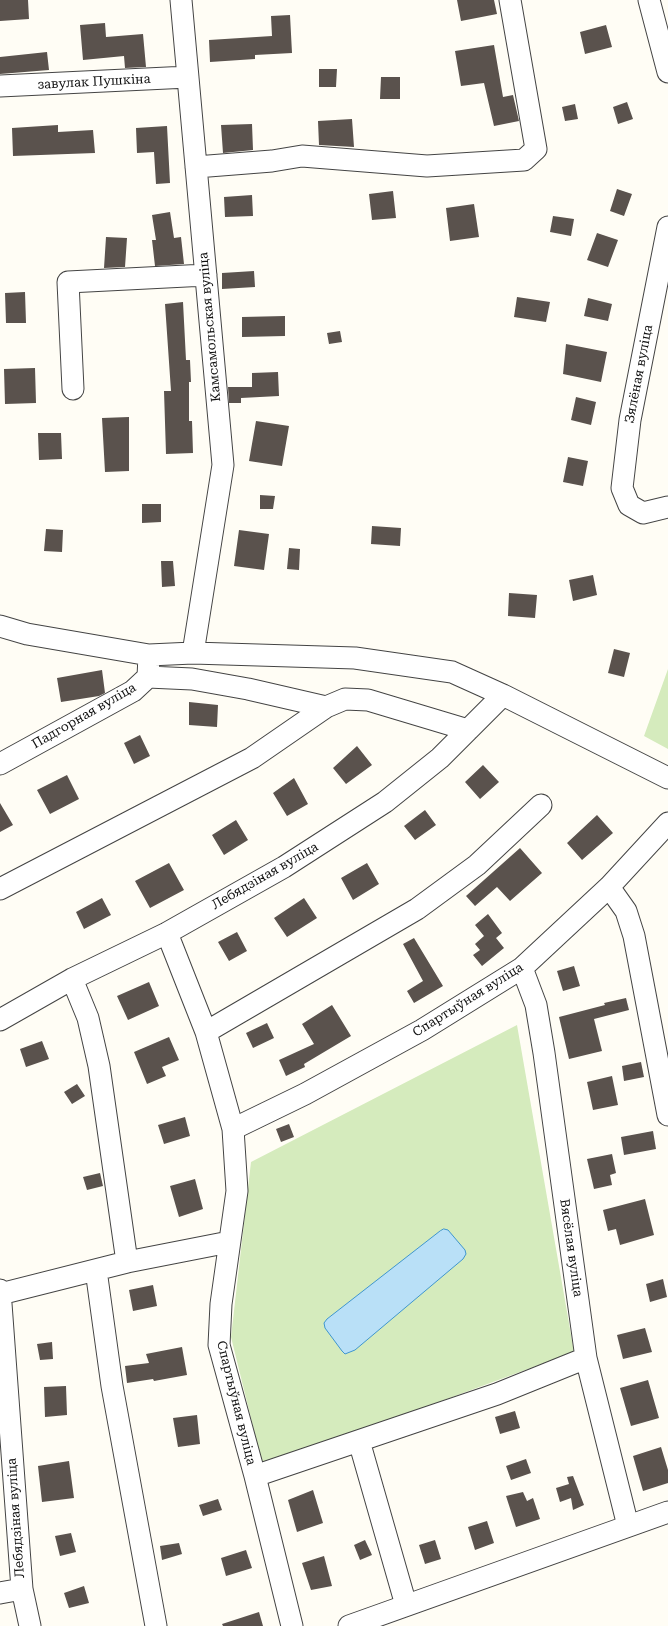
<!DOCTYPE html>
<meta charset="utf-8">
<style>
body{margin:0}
canvas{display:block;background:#fffdf5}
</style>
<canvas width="668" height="1626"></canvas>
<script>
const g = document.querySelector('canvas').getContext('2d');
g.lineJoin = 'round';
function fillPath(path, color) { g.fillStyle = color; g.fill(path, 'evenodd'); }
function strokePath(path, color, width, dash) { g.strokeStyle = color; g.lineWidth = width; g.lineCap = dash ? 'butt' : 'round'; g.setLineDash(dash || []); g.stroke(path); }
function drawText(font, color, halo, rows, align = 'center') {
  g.font = font + ' "Roboto Serif",serif'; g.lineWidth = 4; g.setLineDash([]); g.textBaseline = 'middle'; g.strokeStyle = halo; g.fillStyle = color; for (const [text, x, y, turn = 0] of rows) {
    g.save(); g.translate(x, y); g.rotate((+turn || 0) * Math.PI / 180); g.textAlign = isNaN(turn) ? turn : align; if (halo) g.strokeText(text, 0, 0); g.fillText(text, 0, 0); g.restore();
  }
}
const green = new Path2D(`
 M668,669V749L644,736Z
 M517,1025L574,1352L263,1467L231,1337L251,1162Z`);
const water = new Path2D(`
 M444,1229L448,1230L465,1250L466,1254L463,1259L355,1350L345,1354L342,1351L325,1328L324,1323L327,1319L440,1231Z`);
const building = new Path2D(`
 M0,0H28L29,19L0,21Z
 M457,0H494L497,14L461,21Z
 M290,15L292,53L255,55V59L210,62L209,40L272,36L271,16Z
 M105,23L106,37L143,34L146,67L125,68L124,56L83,60L80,25Z
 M606,25L612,47L585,54L580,32Z
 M494,45L503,97L513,95L519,121L494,126L484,83L461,86L455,51Z
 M47,52L49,70L0,74V57Z
 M319,69H337L336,87H319Z
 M381,77H400V99H380Z
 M627,102L633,119L618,124L613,107Z
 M575,104L578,119L565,121L562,107Z
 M352,119L354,147L319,145L318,121Z
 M252,124L253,150L223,153L221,125Z
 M58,125V132L93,130L95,153L13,156L12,128Z
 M167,126L170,183L156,184L154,152L137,153L136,128Z
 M617,189L632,194L624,216L610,211Z
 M393,191L396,218L372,220L369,194Z
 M252,195L253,216L225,217L224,197Z
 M474,204L479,237L450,241L446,208Z
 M170,212L174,238L181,237L184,264L155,266L152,240H156L152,215Z
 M553,216L574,219L571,236L550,232Z
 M597,233L618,240L608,267L587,260Z
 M106,237L127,238L125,267L104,268Z
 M254,271L255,287L222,289V273Z
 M25,292L26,323H6L5,293Z
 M517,297L550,302L546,322L514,317Z
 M588,298L612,304L608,321L584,316Z
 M183,302L186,360H190L191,382H189V421H192L193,453L166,454L164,391H171L165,304Z
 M285,316V336L242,337V317Z
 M340,331L342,342L329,344L327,333Z
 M566,344L607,352L601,382L563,374Z
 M35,368L36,403L5,404L4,369Z
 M278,372L279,396L241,398V403H229L228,387H252V373Z
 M576,397L596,402L591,425L571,420Z
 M129,417V471L105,472L102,418Z
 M256,421L289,426L282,466L249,461Z
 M38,433H61L62,459L39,460Z
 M568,457L588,461L583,486L563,482Z
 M260,495L275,496L273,509H260Z
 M142,504H161V522L142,523Z
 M372,526L401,528L400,546L371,544Z
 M46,529L63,530L62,552L44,551Z
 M239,530L269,534L264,570L234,566Z
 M289,548L300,549L299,570L287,569Z
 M161,561H173L175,586L162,587Z
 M593,575L597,595L573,601L569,580Z
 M509,593L537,595L535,618L508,616Z
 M614,649L630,653L624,677L608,673Z
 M102,670L105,693L99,696L61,702L57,678Z
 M189,702L218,705L217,727L189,725Z
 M140,735L150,756L134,764L124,743Z
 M357,746L372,765L346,784L333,768Z
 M483,765L499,782L480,799L465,782Z
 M67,775L79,799L50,814L37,790Z
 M294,778L308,804L287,816L273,793Z
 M0,803L13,825L0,832Z
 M425,810L436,825L415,840L404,826Z
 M597,815L613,833L582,860L567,843Z
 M236,820L248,840L224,855L212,835Z
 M520,848L542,873L510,901L497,887L475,906L466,896Z
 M169,863L184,890L150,908L135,881Z
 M367,863L379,884L353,900L341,878Z
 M102,898L111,915L84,929L76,912Z
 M304,898L317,918L287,937L274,918Z
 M488,914L502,933L496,938L504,948L482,966L473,955L480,950L475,944L484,936L475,925Z
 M237,932L247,951L229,961L218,942Z
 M414,938L443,986L414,1003L407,991L423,981L403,944Z
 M574,966L580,986L563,991L557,971Z
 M149,982L159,1006L128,1020L117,996Z
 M626,998L629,1010L594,1019L602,1051L569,1059L559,1017L605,1005L604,1003Z
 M332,1005L351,1036L304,1064L305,1067L286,1076L279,1060L314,1044L302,1024Z
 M267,1023L274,1038L253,1048L246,1033Z
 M169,1037L179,1060L162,1067L166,1076L147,1084L134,1052Z
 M42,1041L49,1059L26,1067L20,1049Z
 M641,1062L644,1077L624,1081L622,1066Z
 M612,1076L618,1105L593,1110L587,1082Z
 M77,1084L85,1096L72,1104L64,1092Z
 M185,1117L190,1136L164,1144L158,1125Z
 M289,1124L294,1137L281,1142L276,1129Z
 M653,1131L656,1149L624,1155L621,1137Z
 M612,1154L616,1173L610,1175L612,1185L594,1189L587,1159Z
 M100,1173L103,1186L87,1190L83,1177Z
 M195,1179L203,1209L179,1217L170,1186Z
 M645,1199L654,1235L620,1245L616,1229L608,1231L603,1210Z
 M663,1279L667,1297L650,1302L646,1284Z
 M153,1285L157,1306L133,1311L129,1290Z
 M645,1328L652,1352L623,1359L617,1335Z
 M52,1342L53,1359L40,1360L37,1344Z
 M182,1347L187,1375L154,1381L153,1379L127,1383L125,1366L149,1363L146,1354Z
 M648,1380L659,1418L631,1426L620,1388Z
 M66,1386L67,1415L45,1417L44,1387Z
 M515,1411L520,1428L500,1434L495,1417Z
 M197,1415L200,1444L178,1447L173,1418Z
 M661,1447L668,1470V1483L643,1491L633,1456Z
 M526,1459L531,1473L511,1480L506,1466Z
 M69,1461L74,1498L42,1502L38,1466Z
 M573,1476L584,1505L573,1510L571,1498L560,1502L556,1488L569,1484L567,1477Z
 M313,1490L323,1523L297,1532L288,1500Z
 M523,1492L527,1501L533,1498L540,1519L516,1527L506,1496Z
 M218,1499L222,1510L203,1516L199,1505Z
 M487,1521L494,1543L475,1550L468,1527Z
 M71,1533L76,1552L60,1556L55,1536Z
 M365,1540L372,1555L360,1560L354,1545Z
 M435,1540L441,1559L425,1564L419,1545Z
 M179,1543L182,1554L162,1560L160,1546Z
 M246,1550L252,1568L226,1576L221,1558Z
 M324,1556L332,1586L311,1590L302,1563Z
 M84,1586L89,1603L69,1608L64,1593Z
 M259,1612L263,1626H223L222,1624Z`);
const minor = new Path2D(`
 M181,0L223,465L193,653
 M649,0L668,72
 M0,86L188,77
 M196,167L272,161L302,156L427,166L524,160L536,149L510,0
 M668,227L630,420L622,488L629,505L643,513L668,507
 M73,389L68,282L206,275
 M0,626L27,634L149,655L193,653L355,658L452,672L503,695L668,778
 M148,677L192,679L248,689L326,707
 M0,764L133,691L148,677L149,655
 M609,887L626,911L634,936L668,1115
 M0,889L252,758L326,707L345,699L368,700L468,730
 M167,933L206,1032L233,1129L237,1191L221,1304L219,1345L255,1476L292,1626
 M522,968L536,1005L544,1053L586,1358L628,1526
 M72,979L88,1018L99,1066L127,1262
 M0,1020L72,979L167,933L284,867L385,802L440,758L503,695
 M206,1032L417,909L477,865L541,805
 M233,1129L305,1094L422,1030L522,968L609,887L668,823
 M96,1270L112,1386L156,1626
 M0,1290L22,1589L30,1626
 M0,1294L127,1262L229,1242
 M359,1441L406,1605
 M255,1476L497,1394L586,1358
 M0,1593L22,1589
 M349,1626L668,1512`);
const streetNames = [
 ["завулак Пушкіна",94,82,-3],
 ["Камсамольская вуліца",210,327,-95],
 ["Зялёная вуліца",639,374,-79],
 ["Падгорная вуліца",84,716,-30],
 ["Лебядзіная вуліца",265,876,-30],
 ["Спартыўная вуліца",468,1000,-32],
 ["Вясёлая вуліца",571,1248,82],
 ["Спартыўная вуліца",236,1403,76],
 ["Лебядзіная вуліца",16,1518,-94]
];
fillPath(green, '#d5ebbd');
fillPath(water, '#b9e0f7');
strokePath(water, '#3f96cf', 1);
fillPath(building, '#5a524d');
strokePath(minor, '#444', 23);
strokePath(minor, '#fff', 21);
drawText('13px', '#111', '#fff', streetNames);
</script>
